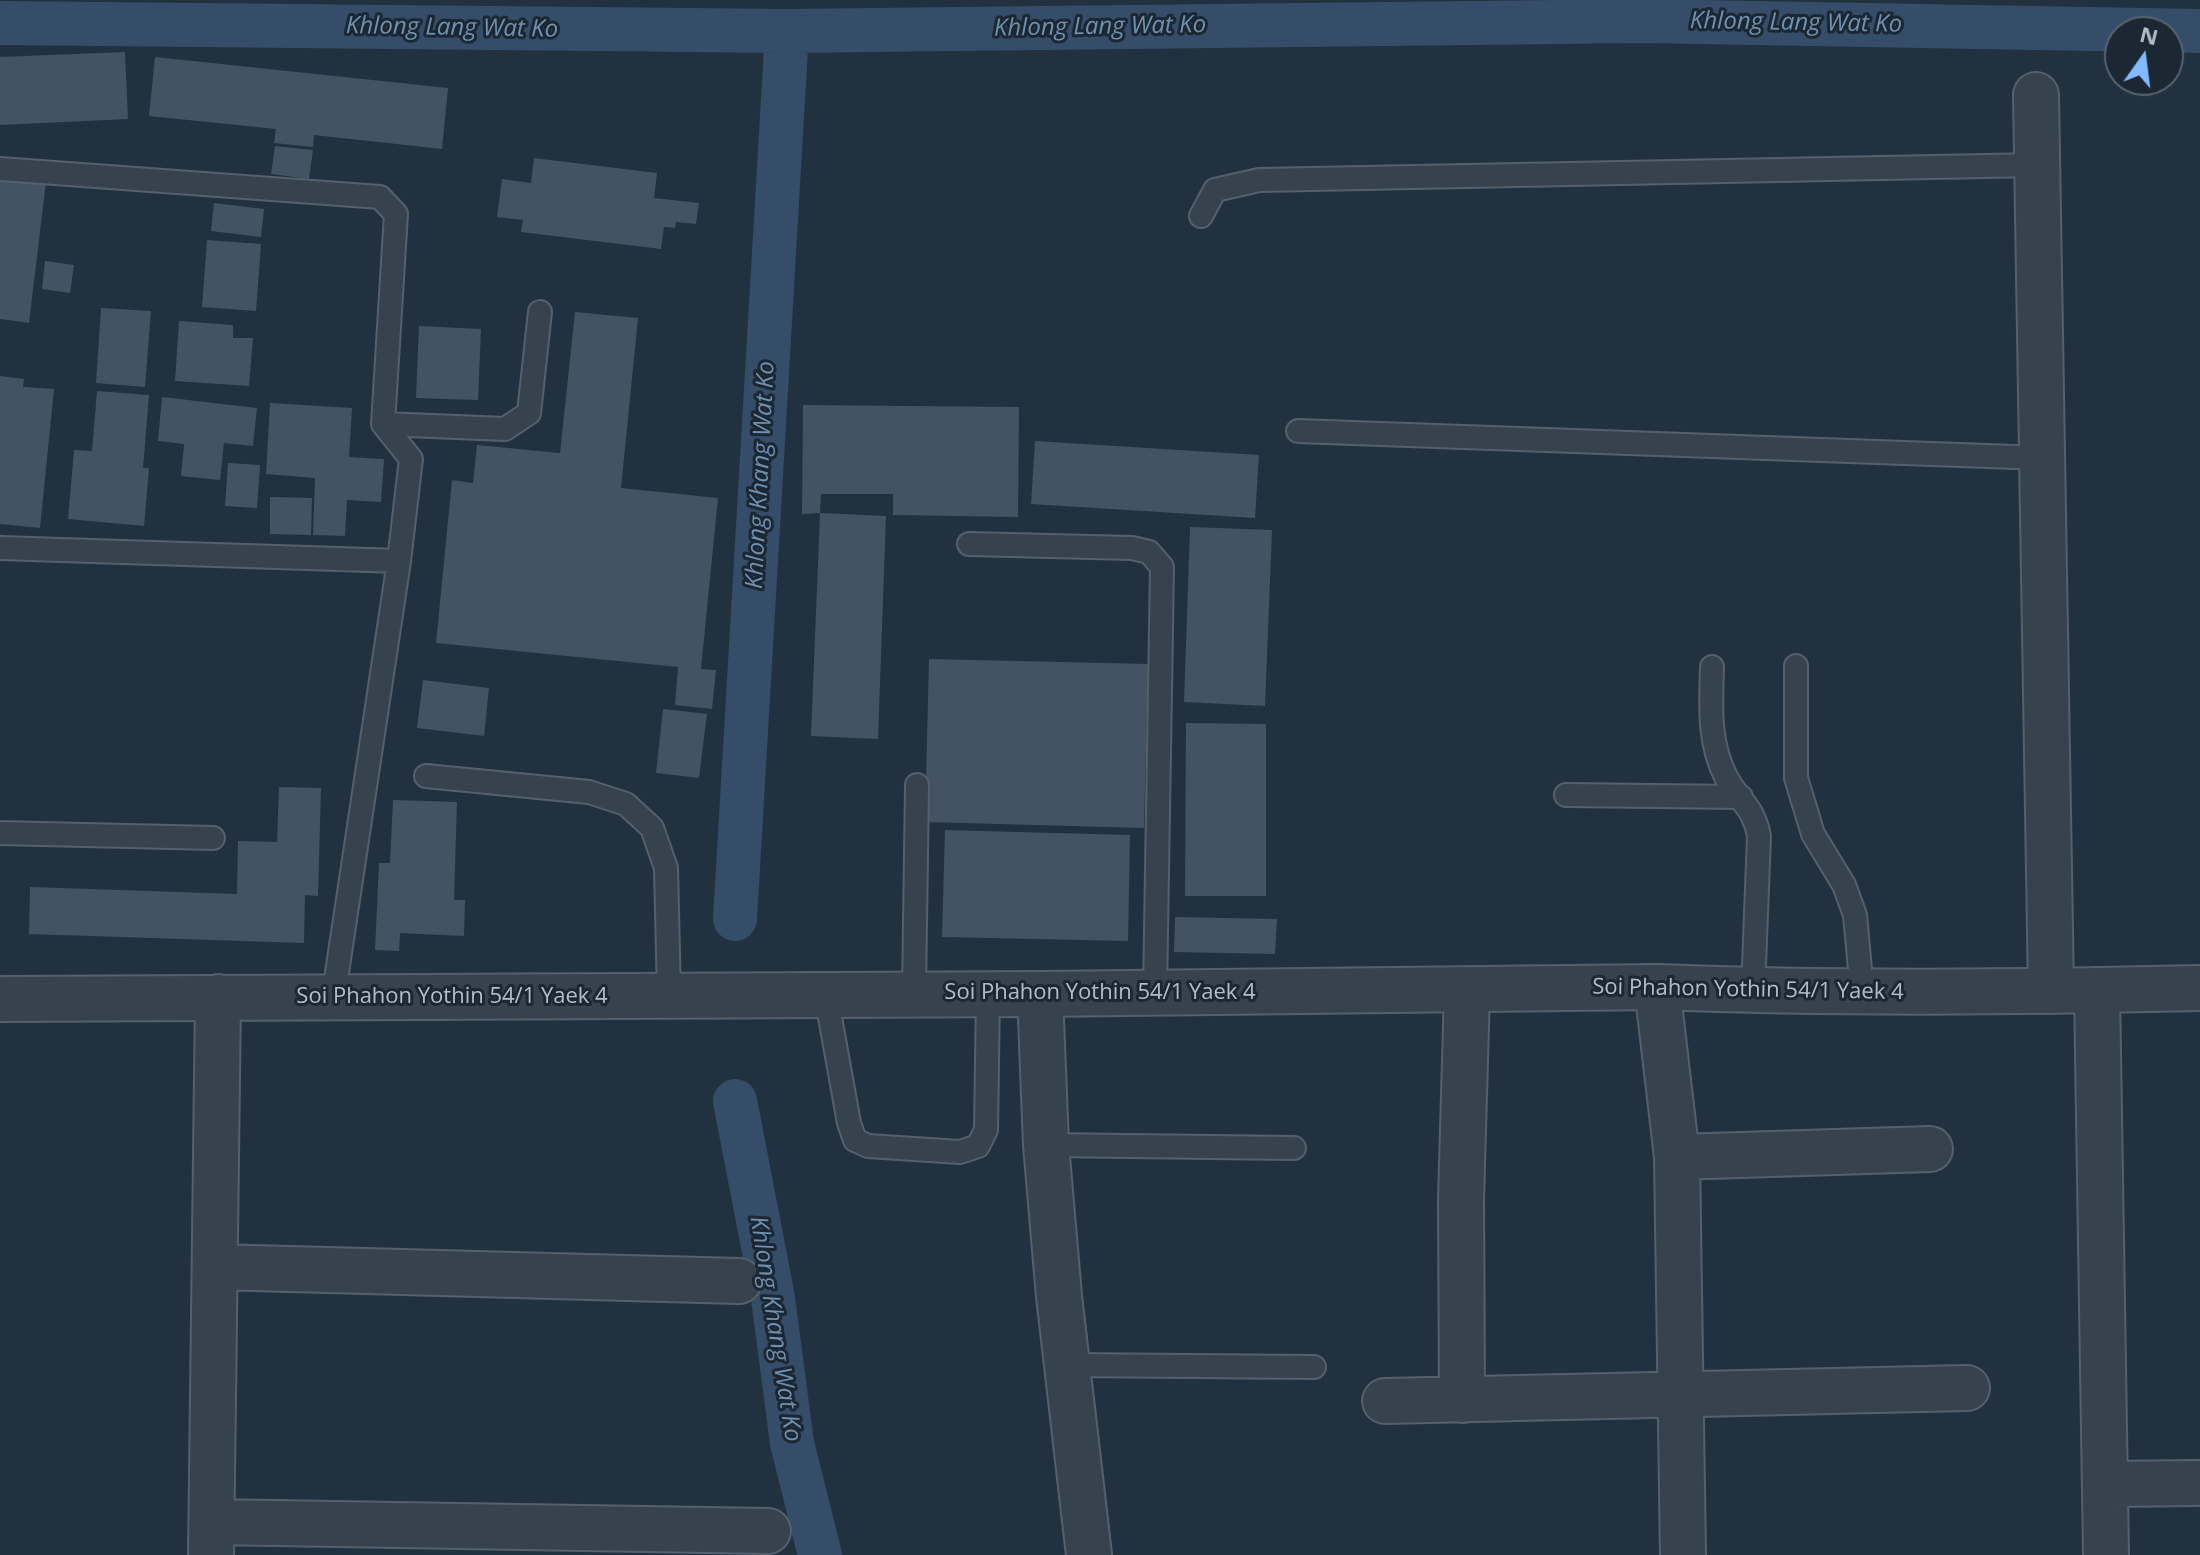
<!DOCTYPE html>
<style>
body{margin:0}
#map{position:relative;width:2200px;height:1555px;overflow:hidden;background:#223140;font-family:"Open Sans",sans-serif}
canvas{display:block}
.north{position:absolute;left:2104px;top:16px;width:80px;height:80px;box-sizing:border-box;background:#1c2734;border:2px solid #586370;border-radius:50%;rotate:14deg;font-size:22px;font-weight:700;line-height:32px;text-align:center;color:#b3bdca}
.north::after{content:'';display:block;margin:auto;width:28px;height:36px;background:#83baff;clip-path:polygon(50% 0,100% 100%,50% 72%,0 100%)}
</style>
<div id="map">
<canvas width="2200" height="1555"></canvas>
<div class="north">N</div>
</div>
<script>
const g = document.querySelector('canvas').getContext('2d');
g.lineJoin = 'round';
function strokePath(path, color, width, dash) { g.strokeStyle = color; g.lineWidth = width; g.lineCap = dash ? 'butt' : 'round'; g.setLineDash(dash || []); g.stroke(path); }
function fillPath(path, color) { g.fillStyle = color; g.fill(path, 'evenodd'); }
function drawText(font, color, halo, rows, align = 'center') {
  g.font = font + ' "Open Sans",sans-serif'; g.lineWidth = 6; g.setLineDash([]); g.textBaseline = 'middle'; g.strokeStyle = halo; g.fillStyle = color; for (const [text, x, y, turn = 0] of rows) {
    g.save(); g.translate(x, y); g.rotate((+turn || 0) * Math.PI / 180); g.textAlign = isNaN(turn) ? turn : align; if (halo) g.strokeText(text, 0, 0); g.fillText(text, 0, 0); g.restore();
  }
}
const canal = new Path2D(`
 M0,23L787,31L1643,21L2200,31
 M735,919L787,31
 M735,1101L773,1298L792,1443L820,1555`);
const building = new Path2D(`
 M125,52L128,119L0,125V57Z
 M155,57L448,88L442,149L314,135L313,147L274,143L276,129L149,116Z
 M275,146L313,150L309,179L271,174Z
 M534,158L657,173L654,198L699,203L696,224L676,222L675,228L664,227L661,249L521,232L523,220L497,217L502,179L531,183Z
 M0,176L46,182L29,323L0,319Z
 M214,203L264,209L261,237L211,231Z
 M207,240L261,244L256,311L202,307Z
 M45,261L74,265L70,293L42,289Z
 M101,308L151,311L145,387L96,383Z
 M575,312L638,318L621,488L718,498L701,669L716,670L712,709L675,705L678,667L436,643L452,480L473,483L477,445L560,453Z
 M179,321L233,325V338H253L249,386L175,381Z
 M419,326L481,329L478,400L416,398Z
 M0,376L24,379L23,387L54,389L40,528L0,524Z
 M97,391L149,395L143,468H149L144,526L68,519L74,450L92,451Z
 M162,397L257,408L253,446L224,443L220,480L181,476L184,444L158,441Z
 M270,403L352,408L349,457L384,459L381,502L347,500L345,536L313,535L315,478L266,474Z
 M803,405L1019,407L1018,517L893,515V494H821L820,513L802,514Z
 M1035,441L1259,455L1255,518L1031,504Z
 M228,463L260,465L257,508L225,506Z
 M270,497L312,498L311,535L270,534Z
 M820,513L886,516L878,739L811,736Z
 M1190,527L1272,530L1265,706L1184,702Z
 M929,659L1148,664L1144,828L925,822Z
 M423,680L489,688L484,736L417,728Z
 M663,709L707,714L699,778L656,773Z
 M1186,723L1266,724V896H1185Z
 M279,787L321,788L318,896L305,895L304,943L29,934L30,887L237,894L238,841L277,842Z
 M393,800L457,802L454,900H465L464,936L400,933L399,951L375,950L379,863H390Z
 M945,830L1130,835L1128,941L942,937Z
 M1175,917L1277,919L1275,954L1174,952Z`);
const service = new Path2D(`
 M0,169L380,197L396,214L383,424L411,459L399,561L333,999
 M1201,216L1215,190L1259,180L2037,165
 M383,424L505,429L529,413L540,312
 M1298,431L2042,458
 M969,544L1132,548L1149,552L1162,567L1155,993
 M0,548L399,561
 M1796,666V778L1813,834L1844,885L1855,915L1862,991
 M1712,667C1711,705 1708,742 1726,777C1739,802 1753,805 1759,836L1753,991
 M426,776L589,792L626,804L652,828L666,868L669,996
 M1566,795L1741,797
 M0,833L213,838
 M914,993L917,785
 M826,995L849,1123L855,1140L868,1146L960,1152L978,1146L986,1130L988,995
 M1046,1145L1294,1148
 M1066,1365L1314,1367`);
const minor = new Path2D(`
 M2036,95L2051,991
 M1657,987L1677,1157L1683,1555
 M2097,990L2106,1555
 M1040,994L1046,1145L1059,1296L1089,1555
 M1677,1157L1930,1149
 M215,1267L739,1281
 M1462,1400L1461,1200L1467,990
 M1385,1401L1967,1388
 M2105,1484L2200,1483
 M212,1522L768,1531
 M211,1555L218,997`);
const tertiary = new Path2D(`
 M0,999L1040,994L1657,987C1838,994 2019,992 2200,988`);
const streetNames = [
 ["Soi Phahon Yothin 54/1 Yaek 4",1748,990,1],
 ["Soi Phahon Yothin 54/1 Yaek 4",1100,993],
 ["Soi Phahon Yothin 54/1 Yaek 4",452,997]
];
const waterNames = [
 ["Khlong Lang Wat Ko",1796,23,1],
 ["Khlong Lang Wat Ko",1100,27,-1],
 ["Khlong Lang Wat Ko",452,28,1],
 ["Khlong Khang Wat Ko",761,475,-87],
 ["Khlong Khang Wat Ko",775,1329,81]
];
strokePath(canal, '#354d68', 44);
fillPath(building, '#435364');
strokePath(service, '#55606d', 26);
strokePath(minor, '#55606d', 48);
strokePath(tertiary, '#55606d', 48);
strokePath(service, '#37424f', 22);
strokePath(minor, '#37424f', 44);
strokePath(tertiary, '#37424f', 44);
drawText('22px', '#b3bdca', '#1c2734', streetNames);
drawText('italic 24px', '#7090b0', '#1c2734', waterNames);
</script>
